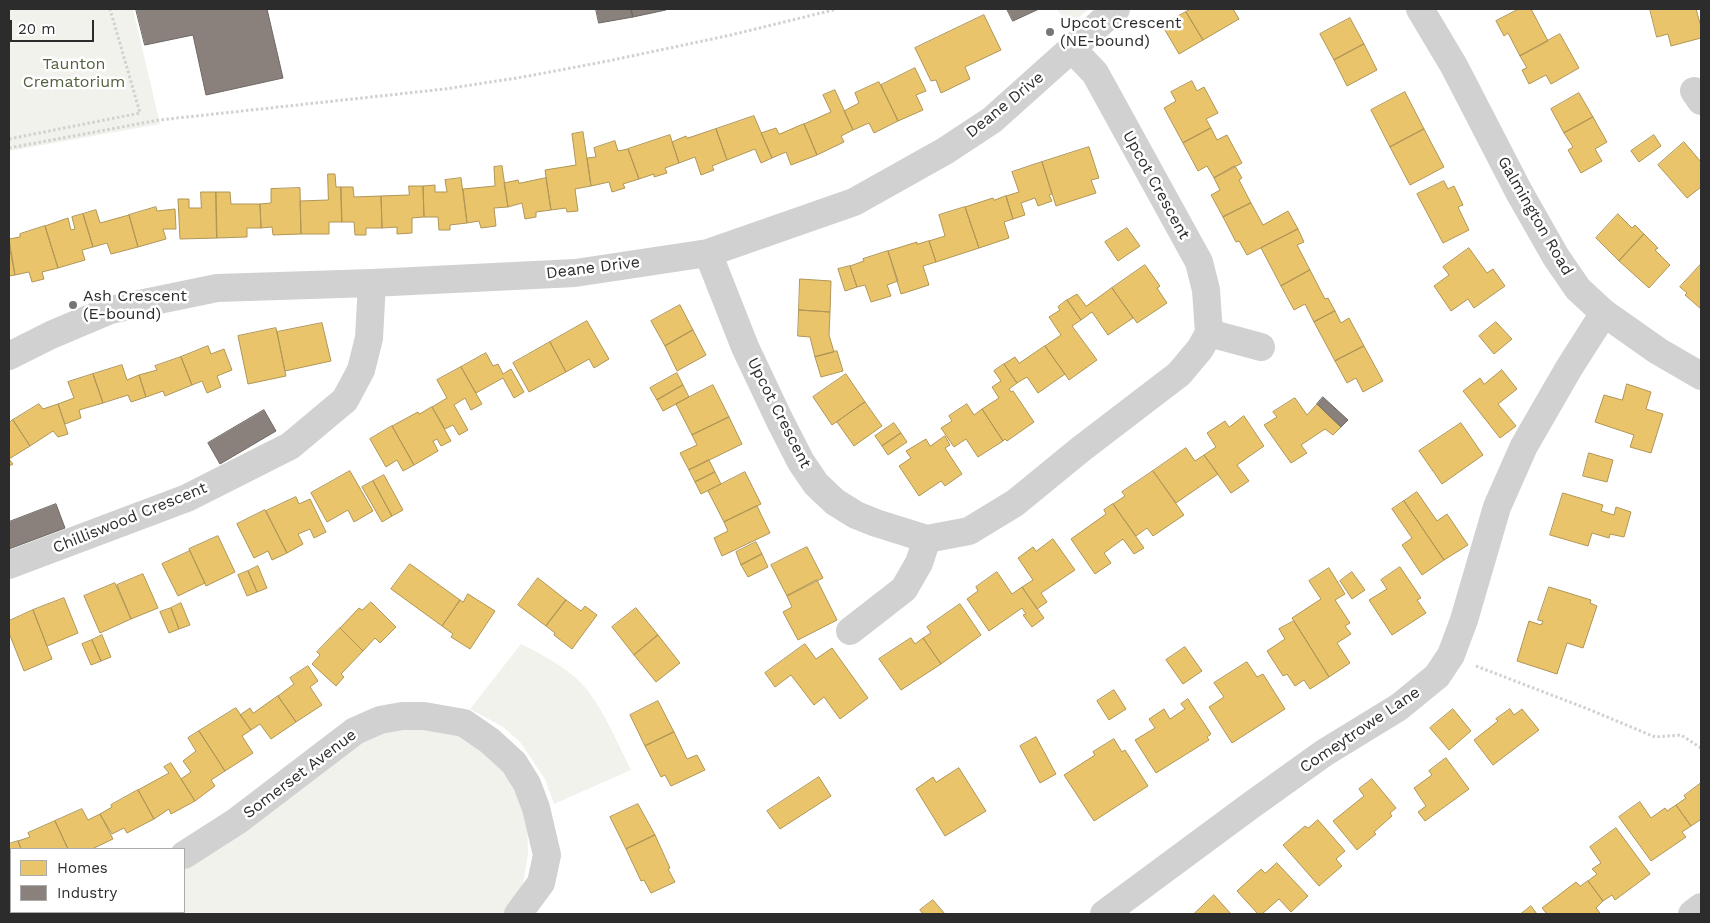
<!DOCTYPE html>
<style>
body{margin:0}
#map{position:relative;width:1710px;height:923px;overflow:hidden;background:#fff;font-family:"Work Sans",sans-serif}
canvas{display:block}
.frame{position:absolute;inset:0;border:10px solid #2c2c2c;pointer-events:none}
.legend{position:absolute;left:10px;top:848px;width:175px;height:65px;box-sizing:border-box;background:#fff;border:1px solid #ababab;margin:0;padding:6px 9px;list-style:none;font-size:15px;color:#2c2c2c}
.legend li{display:flex;align-items:center;gap:10px;height:25px}
.legend b{width:25px;border:1px solid #ababab}
.scale{position:absolute;left:10px;top:20px;width:84px;height:22px;box-sizing:border-box;border:2px solid #2c2c2c;border-top:0;padding-left:6px;font-size:15px;line-height:18px;white-space:nowrap;color:#2c2c2c;-webkit-text-stroke:4px #fff;paint-order:stroke}
</style>
<div id="map">
<canvas width="1710" height="923"></canvas>
<div class="frame"></div>
<ul class="legend">
<li><b style="height:14px;background:#e9c46a"></b>Homes</li>
<li><b style="height:14px;background:#8a817c"></b>Industry</li>
</ul>
<div class="scale">20 m</div>
</div>
<script>
const g = document.querySelector('canvas').getContext('2d');
g.lineJoin = 'round';
function fillPath(path, color) { g.fillStyle = color; g.fill(path, 'evenodd'); }
function strokePath(path, color, width, dash) { g.strokeStyle = color; g.lineWidth = width; g.lineCap = dash ? 'butt' : 'round'; g.setLineDash(dash || []); g.stroke(path); }
function drawText(font, color, halo, rows, align = 'center') {
  g.font = font + ' "Work Sans",sans-serif'; g.lineWidth = 5; g.setLineDash([]); g.textBaseline = 'middle'; g.strokeStyle = halo; g.fillStyle = color; for (const [text, x, y, turn = 0] of rows) {
    g.save(); g.translate(x, y); g.rotate((+turn || 0) * Math.PI / 180); g.textAlign = isNaN(turn) ? turn : align; if (halo) g.strokeText(text, 0, 0); g.fillText(text, 0, 0); g.restore();
  }
}
const green = new Path2D(`
 M9,9H133L160,124L9,151Z
 M1057,9H1088L1072,24L1063,19Z
 M521,644C541,654 560,664 577,679C598,697 618,744 631,770L554,804L545,779L520,742L503,727L470,709Z
 M408,725L462,736L482,747L513,783L527,821L528,854L522,889L504,914H183L181,912H184V864L360,737Z`);
const homes = new Path2D(`
 M1191,9H1233L1239,19L1203,40L1186,12Z
 M1519,9H1531L1548,41L1520,56L1508,33L1504,36L1496,21Z
 M1650,9H1696L1701,27V38L1671,46L1668,34L1657,37Z
 M1186,12L1203,40L1179,54L1162,25Z
 M984,15L1001,50L965,67L970,79L941,93L936,80L931,81L915,48Z
 M1350,18L1364,44L1334,60L1320,34Z
 M1560,34L1579,68L1551,84L1546,75L1529,84L1522,70L1527,68L1520,56Z
 M1364,44L1377,70L1347,86L1334,60Z
 M915,68L926,91L916,95L923,110L898,121L881,85Z
 M1192,81L1197,91L1204,87L1218,113L1206,119L1211,128L1183,143L1164,108L1176,101L1171,92Z
 M879,82L898,121L874,133L869,123L853,130L844,111L859,103L855,93Z
 M835,90L853,130L841,136L844,142L817,155L804,124L831,112L823,95Z
 M1405,92L1424,129L1390,147L1371,110Z
 M1579,93L1593,117L1564,133L1551,109Z
 M754,116L772,158L761,163L755,149L727,160L716,129Z
 M1593,117L1607,142L1595,149L1602,161L1581,173L1568,150L1573,147L1564,133Z
 M804,124L817,155L791,165L786,152L772,158L761,133L776,128L779,134Z
 M1211,128L1217,140L1227,135L1242,163L1214,178L1207,166L1198,171L1183,143Z
 M716,129L727,160L712,166L714,170L701,175L695,157L679,163L672,142L686,136L687,138Z
 M1424,129L1444,167L1410,185L1390,147Z
 M583,132L591,186L575,189L578,211L567,212L566,208L551,210L545,170L576,165L572,134Z
 M670,135L679,163L665,168L667,173L654,177V174L639,179L628,149Z
 M1654,135L1661,146L1639,162L1631,151Z
 M615,141L618,151L628,149L639,179L623,184L625,188L612,192L609,182L591,186L587,158L596,157L594,148Z
 M1684,142L1701,162V187L1687,198L1658,165Z
 M1089,147L1099,178L1091,180L1096,193L1056,206L1042,162Z
 M1042,162L1052,194L1049,195L1052,201L1038,206L1035,198L1021,203L1025,215L1013,219L1006,196L1019,192L1012,172Z
 M502,166L508,207L494,208L496,226L481,228L479,221L467,223L463,189L495,186L494,167Z
 M1235,166L1242,178L1239,180L1251,203L1223,217L1211,195L1220,190L1214,178Z
 M328,174H335L336,187H341L342,222H329V234H301L300,201L328,200Z
 M461,178L467,223L450,225V230H439L438,217H424L423,186L435,185V192H447L445,180Z
 M546,178L551,210L536,212V217L525,219L522,203L508,207L504,183L518,180L519,183Z
 M1444,181L1448,189L1454,186L1463,205L1458,207L1469,230L1443,243L1417,194Z
 M409,186H423L424,217L412,218V233L397,234V227L382,228L381,196L409,195Z
 M341,187H353L354,197L381,196L382,228H366V235H355L354,222H342Z
 M300,188L301,234L273,235L272,227L261,228L260,204L271,203V189Z
 M201,192H216L217,238L180,239L178,199H189V208H201Z
 M216,192H230L231,204H260L261,228H247V237L217,238Z
 M1006,196L1013,219L1004,222L1009,238L979,248L965,207L993,198L994,200Z
 M1251,203L1263,225L1288,211L1298,229L1247,255L1239,241L1236,242L1223,217Z
 M156,207L157,211L175,209L176,229H163L166,239L138,247L129,215Z
 M965,207L979,248L936,262L929,241L945,236L939,215Z
 M96,210L100,223L129,215L138,247L111,254L107,243L93,247L83,214Z
 M83,214L93,247L82,250L85,260L58,268L45,226L68,218L71,230L75,229L72,217Z
 M1618,214L1632,228L1635,225L1644,234L1619,261L1596,238Z
 M45,226L58,268L42,272L44,279L32,282L29,272L15,275L9,239L20,237V234Z
 M1127,228L1140,246L1118,261L1105,242Z
 M1298,229L1304,242L1297,245L1310,270L1281,286L1261,248Z
 M1644,234L1658,248L1655,250L1670,265L1649,288L1619,261Z
 M929,241L936,262L923,266L929,285L901,294L888,251L917,242V244Z
 M9,245L15,275L9,276Z
 M1469,248L1487,273L1493,269L1505,286L1474,308L1468,299L1451,311L1434,286L1449,275L1443,267Z
 M888,251L898,281L887,285L891,296L871,302L865,285L857,287L850,266L864,261L863,259Z
 M1701,264V309L1685,295L1687,293L1680,287Z
 M1145,265L1160,286L1157,288L1167,303L1137,323L1112,288Z
 M850,266L857,287L845,291L838,269Z
 M1310,270L1325,299L1328,298L1335,311L1314,322L1305,304L1294,310L1281,286Z
 M800,279L831,281L830,312L799,310Z
 M1112,288L1133,318L1108,335L1092,312L1081,320L1067,300L1077,294L1086,306Z
 M1067,300L1081,320L1072,326L1097,360L1069,380L1045,346L1061,335L1049,317L1060,310L1058,307Z
 M680,305L693,330L665,346L651,321Z
 M799,310L830,312L829,335L834,352L815,357L810,337L798,336Z
 M1335,311L1341,323L1349,318L1364,346L1335,361L1314,322Z
 M587,321L609,359L594,368L589,359L566,372L550,342Z
 M1496,322L1512,339L1494,354L1479,336Z
 M322,323L331,361L285,371L277,332Z
 M276,328L286,376L248,384L238,336Z
 M693,330L706,355L677,371L665,346Z
 M550,342L566,372L529,392L513,363Z
 M208,346L211,354L224,349L232,370L217,376L221,387L207,393L202,381L192,385L181,357Z
 M1045,346L1065,374L1038,393L1027,377L1017,383L1004,364L1015,357L1019,363Z
 M1364,346L1383,381L1363,392L1356,378L1347,383L1335,361Z
 M837,351L843,371L821,377L815,357Z
 M486,353L493,366L498,364L503,374L511,369L524,392L514,398L503,378L476,393L461,367Z
 M181,357L192,385L165,396L163,391L146,397L139,375L157,370L155,366Z
 M1004,364L1017,383L1009,389L1011,392L1013,391L1034,422L1007,441L1005,439L1003,441L982,409L999,398L992,387L1001,381L994,371Z
 M122,365L127,380L139,375L146,397L131,402L128,395L103,403L93,374Z
 M461,367L482,404L471,410L465,398L454,405L468,430L459,435L453,425L445,429L432,407L447,398L437,380Z
 M1502,370L1517,389L1498,404L1516,426L1500,438L1463,391L1480,378L1484,384Z
 M677,373L683,385L657,400L650,388Z
 M93,374L103,403L79,410L81,418L65,424L58,404L74,398L68,382Z
 M846,374L865,402L832,425L813,397Z
 M1627,384L1651,392L1646,409L1663,414L1651,453L1630,447L1634,435L1595,422L1604,395L1622,400Z
 M683,385L689,397L663,411L657,400Z
 M713,385L729,417L692,435L676,404Z
 M1295,398L1307,415L1317,404L1341,427L1333,435L1325,429L1301,445L1307,453L1291,463L1264,425L1277,417L1273,412Z
 M865,402L882,426L854,446L837,422Z
 M39,404L43,409L58,404L68,434L58,437L53,431L30,446L13,420Z
 M967,404L974,415L982,409L1003,441L978,457L966,439L954,447L941,428L952,421L949,416Z
 M432,407L451,441L441,446L437,439L433,441L438,451L414,465L392,426L418,412L419,414Z
 M1244,416L1264,446L1237,465L1249,481L1231,493L1204,455L1216,447L1207,433L1225,421L1229,427Z
 M729,417L742,444L689,470L680,453L697,445L692,435Z
 M13,420L30,446L9,459L13,464L9,466V423Z
 M894,423L901,433L882,446L875,436Z
 M1461,423L1483,455L1442,484L1419,451Z
 M392,426L414,465L403,471L397,460L386,467L370,439Z
 M901,433L907,442L888,455L882,446Z
 M945,436L950,445L945,448L962,474L945,486L941,481L919,496L899,466L911,458L906,451L926,439L930,446Z
 M1186,448L1195,461L1204,455L1218,474L1176,503L1153,471Z
 M1589,453L1613,460L1607,482L1583,476Z
 M709,460L715,472L695,482L689,470Z
 M350,471L373,511L354,522L348,510L327,522L311,493Z
 M1153,471L1184,515L1153,536L1147,528L1136,536L1113,504L1125,496L1122,492Z
 M715,472L721,484L701,494L695,482Z
 M745,472L761,504L724,522L708,491Z
 M384,475L403,510L392,516L373,481Z
 M373,481L392,516L382,522L362,487Z
 M1417,492L1437,521L1447,514L1468,545L1444,560L1404,501Z
 M1563,493L1603,505L1601,511L1614,515L1616,507L1631,512L1624,537L1610,534L1609,538L1592,533L1588,546L1550,535Z
 M296,497L299,504L310,499L326,532L314,538L310,529L298,534L303,544L287,553L266,511Z
 M1404,501L1444,560L1422,575L1402,545L1412,538L1392,509Z
 M1113,504L1144,548L1134,554L1123,539L1104,553L1111,563L1095,574L1071,539L1106,514L1104,510Z
 M757,506L770,533L722,556L714,538L728,531L724,522Z
 M265,510L287,553L272,560L268,551L254,558L237,524Z
 M218,536L235,572L206,586L189,549Z
 M1053,539L1075,570L1041,593L1047,602L1037,609L1022,587L1033,580L1018,558L1033,547L1036,551Z
 M756,542L762,554L741,565L736,552Z
 M807,547L823,578L787,596L771,565Z
 M190,551L205,583L178,596L162,564Z
 M762,554L768,567L748,577L741,565Z
 M410,564L460,600L442,626L391,589Z
 M258,566L267,588L257,592L248,571Z
 M1400,567L1421,598L1417,600L1426,613L1392,635L1369,600L1387,589L1381,580Z
 M1329,568L1345,594L1335,600L1350,623L1345,626L1351,634L1337,643L1350,663L1329,677L1292,618L1321,599L1309,581Z
 M248,571L257,592L247,596L238,575Z
 M997,572L1012,594L1022,587L1044,618L1032,627L1023,615L1026,614L1022,608L989,631L967,599L978,591L976,587Z
 M1352,572L1365,590L1352,599L1340,581Z
 M143,574L158,608L131,619L117,585Z
 M538,578L566,600L546,626L518,605Z
 M817,580L837,620L798,640L783,612L792,607L787,596Z
 M115,583L131,619L100,633L84,596Z
 M1549,587L1591,600L1590,603L1597,606L1583,648L1567,643L1557,674L1517,661L1529,621L1541,625L1543,621L1538,620Z
 M468,594L495,611L470,649L451,637L453,634L442,626L460,600L463,602Z
 M64,598L78,633L47,646L33,610Z
 M566,600L581,611L585,606L597,615L572,649L554,635L555,633L546,626Z
 M371,602L396,627L380,643L375,638L363,651L340,628L359,608L362,610Z
 M181,603L190,625L179,629L171,608Z
 M960,604L981,635L941,664L923,638L931,633L927,627Z
 M171,608L179,629L169,633L160,612Z
 M636,608L658,635L634,655L612,627Z
 M33,610L52,659L24,671L9,633V621Z
 M1294,621L1329,677L1310,689L1304,680L1295,686L1287,674L1283,676L1267,651L1285,639L1279,629Z
 M340,628L363,651L341,674L344,677L336,686L312,664L320,655L317,652Z
 M102,635L111,657L101,661L92,640Z
 M658,635L680,663L656,682L634,655Z
 M911,638L915,644L923,638L941,664L901,690L879,659Z
 M92,640L101,661L91,665L82,644Z
 M805,644L816,659L832,648L868,698L840,719L824,697L814,705L791,675L775,687L765,673Z
 M1185,647L1202,671L1183,684L1166,660Z
 M1247,662L1257,677L1263,674L1285,709L1232,743L1209,707L1224,697L1214,683Z
 M308,666L318,681L310,687L322,705L296,722L278,696L294,684L290,678Z
 M1114,690L1126,709L1109,720L1097,701Z
 M278,696L296,722L271,739L260,724L251,730L240,715L250,708L253,713Z
 M1188,699L1211,734L1207,737L1209,740L1156,773L1135,740L1155,728L1149,719L1164,709L1170,719L1185,709L1181,704Z
 M658,701L674,732L645,746L630,715Z
 M236,708L251,730L242,736L253,753L225,771L199,731Z
 M1453,709L1471,731L1449,750L1430,728Z
 M1510,709L1514,715L1522,709L1539,730L1493,765L1474,740L1498,721L1496,719Z
 M199,731L225,771L211,780L215,786L195,801L181,779L191,772L183,761L196,751L188,738Z
 M674,732L687,759L697,755L705,770L671,786L665,775L661,777L645,746Z
 M1036,737L1056,774L1040,783L1020,746Z
 M1114,739L1122,752L1125,750L1148,786L1094,821L1064,775L1095,755L1093,752Z
 M1446,758L1469,789L1425,821L1418,812L1426,806L1414,788L1432,775L1429,771Z
 M171,763L195,801L171,814L169,809L154,819L138,790L169,773L164,767Z
 M959,768L986,811L945,836L916,789L933,777L936,782Z
 M819,777L831,796L780,829L767,811Z
 M1372,779L1396,808L1390,813L1392,816L1374,832L1376,834L1357,850L1333,821L1364,796L1359,789Z
 M1701,783V821L1700,820L1691,826L1676,805L1686,798L1684,796Z
 M138,790L154,819L127,833L124,828L112,834L100,814L112,807L111,805Z
 M1640,802L1651,818L1665,808L1667,811L1676,805L1691,826L1682,832L1686,837L1651,861L1619,817Z
 M638,804L655,835L626,849L610,817Z
 M82,809L88,820L100,814L113,839L92,849H68L55,821Z
 M1318,820L1345,851L1336,859L1342,866L1319,886L1283,845L1305,826L1308,828Z
 M55,821L68,849H21L18,841L30,837L28,833Z
 M1616,828L1650,874L1615,900L1612,895L1603,901L1588,881L1597,874L1592,869L1601,863L1590,847Z
 M655,835L670,868L668,869L675,882L651,893L644,880L641,881L626,849Z
 M18,841L21,849H11V872L9,873V844Z
 M1277,863L1308,896L1291,912L1279,899L1262,914H1258L1237,891L1261,869L1265,873Z
 M1588,881L1603,901L1596,908L1600,913L1597,914H1547L1542,908L1576,882L1580,886Z
 M1214,895L1231,914H1194Z
 M933,900L945,914H923L920,910Z
 M1531,906L1537,914H1521Z`);
const industry = new Path2D(`
 M136,9H267L283,78L206,95L193,35L145,45Z
 M596,9H631L633,17L599,23Z
 M631,9H666V10L633,17Z
 M1007,9H1039L1013,21Z
 M1323,397L1348,420L1341,427L1317,404Z
 M264,410L276,431L220,464L208,443Z
 M56,504L65,528L9,549V522Z`);
const path = new Path2D(`
 M9,139L140,113L110,9
 M9,148L159,120L445,89L523,77L608,61L731,35L837,9
 M1476,666L1588,709L1655,737L1681,735L1701,748
 M176,912L178,914`);
const street = new Path2D(`
 M1420,9L1454,66L1519,192L1556,257L1578,289L1604,313L1658,351L1701,376
 M1694,91L1701,101
 M708,253L745,347L779,419L801,462L816,484L835,502L856,515L876,523L927,539L969,531L1015,503L1081,449L1179,374L1200,349L1209,333L1206,290L1199,262L1095,73L1072,49
 M1209,333L1261,347
 M9,356L51,335L110,310L217,288L372,283L575,273L708,253L854,202L945,151L992,120L1116,9
 M9,565L187,498L290,446L345,400L361,370L369,338L372,283
 M850,631L904,589L919,563L927,539
 M184,855L237,821L355,731L380,720L402,716H424L464,723L490,741L514,763L527,784L536,808L547,855L541,883L518,914
 M66,914L71,912
 M1104,914L1250,806L1324,753L1399,707L1437,676L1451,655L1464,620L1497,507L1524,446L1569,368L1604,313
 M1692,914L1701,907`);
const markers = [
 [1050,32,5,"#767676"],
 [73,305,5,"#767676"]
];
const poiNames = [
 ["Upcot Crescent",1060,23],
 ["(NE-bound)",1060,41],
 ["Ash Crescent",83,296],
 ["(E-bound)",83,314]
];
const parkNames = [
 ["Taunton",74,64],
 ["Crematorium",74,82]
];
const streetNames = [
 ["Deane Drive",1005,105,-39],
 ["Upcot Crescent",1156,185,61],
 ["Galmington Road",1535,216,60],
 ["Deane Drive",593,268,-7],
 ["Upcot Crescent",779,413,63],
 ["Chilliswood Crescent",130,518,-22],
 ["Comeytrowe Lane",1360,730,-34],
 ["Somerset Avenue",300,774,-37]
];
fillPath(green, '#f0f2eb');
fillPath(homes, '#e9c46a');
strokePath(homes, '#b09657', 1);
fillPath(industry, '#8a817c');
strokePath(industry, '#6e6864', 1);
strokePath(path, '#d1d1d1', 3, [2.5, 2.5]);
strokePath(street, '#d1d1d1', 28);
for (const [x, y, r, color] of markers) { const dot = new Path2D(); dot.arc(x, y, r, 0, 2 * Math.PI); g.fillStyle = color; g.fill(dot); strokePath(dot, '#fff', 2); }
drawText('16px', '#2c2c2c', '#fff', poiNames, 'left');
drawText('16px', '#52623e', '#fff', parkNames);
drawText('16px', '#2c2c2c', '#fff', streetNames);
</script>
